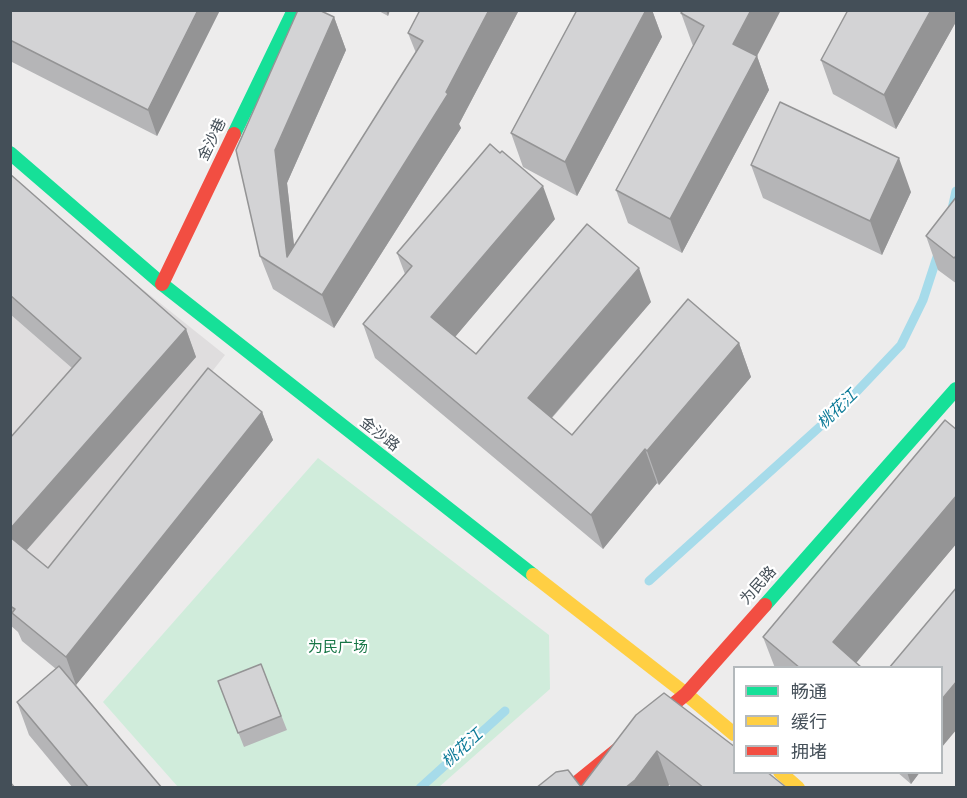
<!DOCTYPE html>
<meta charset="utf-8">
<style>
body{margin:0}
#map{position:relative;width:967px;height:798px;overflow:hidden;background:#edecec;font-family:"Titillium Web","Noto Sans SC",sans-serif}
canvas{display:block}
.frame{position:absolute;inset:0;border:12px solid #444f58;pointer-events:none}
.legend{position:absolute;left:733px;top:666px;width:210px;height:108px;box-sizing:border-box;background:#fff;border:2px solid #b4b9bc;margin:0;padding:8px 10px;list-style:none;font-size:18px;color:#444f58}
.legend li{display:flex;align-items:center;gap:12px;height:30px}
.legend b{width:30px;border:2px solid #b4b9bc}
</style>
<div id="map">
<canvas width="967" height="798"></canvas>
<div class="frame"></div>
<ul class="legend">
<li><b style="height:8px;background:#16e098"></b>畅通</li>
<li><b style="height:8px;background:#ffcf43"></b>缓行</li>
<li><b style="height:8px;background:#f24e42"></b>拥堵</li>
</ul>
</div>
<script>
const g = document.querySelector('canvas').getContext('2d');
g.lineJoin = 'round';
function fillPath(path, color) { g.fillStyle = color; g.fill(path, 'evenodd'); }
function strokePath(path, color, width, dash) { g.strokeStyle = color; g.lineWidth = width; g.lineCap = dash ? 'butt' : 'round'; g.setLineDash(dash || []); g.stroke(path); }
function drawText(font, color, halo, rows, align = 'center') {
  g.font = font + ' "Titillium Web","Noto Sans SC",sans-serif'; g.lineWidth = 4.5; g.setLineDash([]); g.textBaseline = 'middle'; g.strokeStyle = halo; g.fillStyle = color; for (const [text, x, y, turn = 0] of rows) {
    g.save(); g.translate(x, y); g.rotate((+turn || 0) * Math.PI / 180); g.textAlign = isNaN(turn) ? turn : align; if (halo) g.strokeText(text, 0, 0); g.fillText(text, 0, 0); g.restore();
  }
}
const education = new Path2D(`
 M11,184L225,355L11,628Z`);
const green = new Path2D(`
 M318,458L549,635L550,689L439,787H178L103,702Z`);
const stream = new Path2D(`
 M952,209L956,191
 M649,581L845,404L901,345L923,300L939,251
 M420,788L505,711`);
const fast = new Path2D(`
 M234,134L294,10
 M10,153L162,284L533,575
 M765,605L956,389`);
const slow = new Path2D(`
 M533,575L686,694L734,734
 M780,772L798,788`);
const jam = new Path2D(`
 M162,284L234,134
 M570,788L686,694L765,605`);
const wall = new Path2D(`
 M10,10H220L157,136L10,61Z
 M377,10H390L388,16Z
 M420,10H519L459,124L461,128L334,328L273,289L260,256L334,17L346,50L287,183L294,246L416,53L408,33Z
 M577,10H652L662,37L577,196L523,167L511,133Z
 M957,10V20L896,129L833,94L821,60Z
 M681,13L757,56L769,90L682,253L628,223L616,190L693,46Z
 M751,165L911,192L882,255L763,198Z
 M10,174L186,329L196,357L27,550L48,568L262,412L273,440L76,685L162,788H73L29,735L17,702L56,669L22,641L18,632L10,625V438L72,368L10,314Z
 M957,196V284L938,270L926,236Z
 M555,219L455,337L476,354L651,302L552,418L572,435L739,343L751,377L659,485L657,483L603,549L375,358L363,324L405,274L397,253Z
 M957,430V543L856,662L863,668H775L763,637Z
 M261,664L287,730L244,747L218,681Z
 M636,715L787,788H673L669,785L667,788H536L581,787Z
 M897,772H920L911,784Z`);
const shadedWall = new Path2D(`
 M198,10H220L157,136L148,110Z
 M386,10H390L388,16Z
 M489,10H519L459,124L461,128L334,328L322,295Z
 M646,10H652L662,37L577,196L565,162Z
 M751,10H781L746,77L733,44Z
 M931,10H957V20L896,129L884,95Z
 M334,17L346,50L287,183L298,280L287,257L275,150Z
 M757,56L769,90L682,253L670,219Z
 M899,158L911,192L882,255L870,221Z
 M543,186L555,219L444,350L431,317Z
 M639,268L651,302L540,431L528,398Z
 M186,329L196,357L17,561L10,544V529Z
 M739,343L751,377L659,485L647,451Z
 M262,412L273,440L76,685L66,657Z
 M645,449L657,483L603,549L591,515Z
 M957,495V543L852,668L833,642Z
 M957,681V729L942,747V699Z
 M657,751L669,785L667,788H625Z
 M907,772H920L911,784Z`);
const building = new Path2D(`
 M10,10H198L148,110L10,40Z
 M298,10H319L334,17L275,150L287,257L423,41L408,33L420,10H489L446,92L448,94L322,295L260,256L236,150Z
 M577,10H646L565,162L511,133Z
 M683,10H751L733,44L757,56L670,219L616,190L704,26L681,13Z
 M848,10H931L884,95L821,60Z
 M780,102L899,158L870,221L751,165Z
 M490,144L500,153L502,151L543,186L431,317L476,354L587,224L639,268L528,398L572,435L688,299L739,343L647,451L645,449L591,515L363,324L412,266L397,253Z
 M10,174L186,329L10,529V438L81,358L10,295Z
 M957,196V255L954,258L926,236Z
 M208,368L262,412L66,657L12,613L15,609L10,606V537L48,568Z
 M945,420L957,430V495L833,642L862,668H800L763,637Z
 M957,587V681L942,699V668H889Z
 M261,664L281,716L238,733L218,681Z
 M59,666L162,788H89L17,702Z
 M664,693L735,747V772H767L787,788H704L657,751L635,780L625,788H536L556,772L568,770L581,787L636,715Z
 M10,782L15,788H10Z`);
const streetNames = [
 ["金沙巷",213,140,-64],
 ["金沙路",379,435,38],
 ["为民路",759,586,-48]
];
const parkNames = [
 ["为民广场",338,648]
];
const waterNames = [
 ["桃花江",838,410,-44],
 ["桃花江",463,749,-42]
];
fillPath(education, '#dfddde');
fillPath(green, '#d0ecdb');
strokePath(stream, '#a6dbea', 9);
strokePath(fast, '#16e098', 14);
strokePath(slow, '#ffcf43', 14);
strokePath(jam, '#f24e42', 14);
fillPath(wall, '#b5b5b7');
fillPath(shadedWall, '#949495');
fillPath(building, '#d3d3d5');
strokePath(building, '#949495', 1.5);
drawText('15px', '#444f58', '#fff', streetNames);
drawText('15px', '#187647', '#fff', parkNames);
drawText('italic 16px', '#0f7c99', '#fff', waterNames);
</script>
